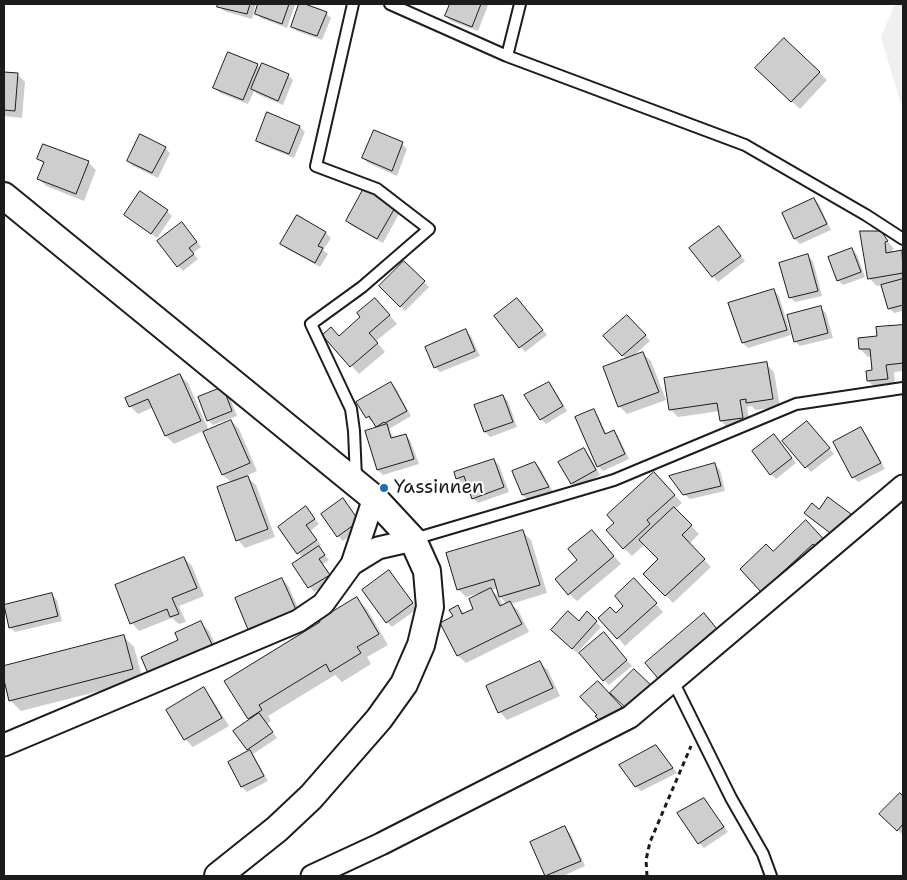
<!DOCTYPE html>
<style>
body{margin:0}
#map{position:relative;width:907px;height:880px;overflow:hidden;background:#fff;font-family:"Shantell Sans",sans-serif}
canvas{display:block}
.frame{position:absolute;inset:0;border:5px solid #1c1c1c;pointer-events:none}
</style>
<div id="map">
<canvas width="907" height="880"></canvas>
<div class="frame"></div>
</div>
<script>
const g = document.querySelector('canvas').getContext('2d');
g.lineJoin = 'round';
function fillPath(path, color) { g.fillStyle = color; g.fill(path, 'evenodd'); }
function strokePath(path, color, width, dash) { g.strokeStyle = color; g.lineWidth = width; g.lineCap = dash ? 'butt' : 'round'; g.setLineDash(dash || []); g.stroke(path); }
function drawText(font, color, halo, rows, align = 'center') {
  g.font = font + ' "Shantell Sans",sans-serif'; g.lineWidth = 4; g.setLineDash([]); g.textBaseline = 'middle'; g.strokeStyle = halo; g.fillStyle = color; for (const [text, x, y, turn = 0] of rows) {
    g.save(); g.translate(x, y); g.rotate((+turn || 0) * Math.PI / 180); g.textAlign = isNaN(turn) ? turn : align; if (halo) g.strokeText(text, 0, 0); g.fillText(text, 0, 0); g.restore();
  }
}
const built = new Path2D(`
 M895,4H903V111L881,37Z`);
const shadow = new Path2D(`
 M219,4H256L252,19L224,11L219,6Z
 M260,4H294L295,5L287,28L261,18L256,13Z
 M301,4L326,13L331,18L322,40L297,31L292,26Z
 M451,4L488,5L478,31L451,21L446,16Z
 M784,39L827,80L800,109L757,68Z
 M257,65L261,69L288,75L293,80L283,105L257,94L254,91L248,104L220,93L215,88Z
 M4,73L17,74L25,82L22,118L4,116Z
 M300,127L305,132L294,158L262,145L257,140Z
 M402,144L407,149L397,176L368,163L363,158Z
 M165,148L170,153L158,178L133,166L128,161Z
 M39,159L88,162L96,170L84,201L46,186L38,178L44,164Z
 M814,199L819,204L831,230L800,244L795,239L784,213Z
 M395,207L400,212L383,243L352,226L347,221Z
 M167,211L172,216L157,238L126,215Z
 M187,229L201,247L193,253L198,259L183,271L178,266Z
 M880,232L894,249L892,250V253L901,252L903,254V311L894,313L889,308L882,285L877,286L869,278Z
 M326,233L331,238L323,250L328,254L320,267L287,249L282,244Z
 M723,233L745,261L718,282L691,248Z
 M852,250L857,255L865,277L843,285L838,280Z
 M808,256L813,261L822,296L795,302L790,297Z
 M404,262L429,287L405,311L381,286Z
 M774,290L779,296L791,335L748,348L743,343Z
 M517,299L547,335L525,352L496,316Z
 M383,307L397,324L376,341L385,352L359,374L324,335L339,337Z
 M821,308L826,313L833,338L800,346L795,341Z
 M632,321L650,341L631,358L643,354L651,361L666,400L627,414L619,406L627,360L605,336Z
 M903,326V371L894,372L895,387L876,388L868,381L873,371L872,356L868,357L860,349L878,337L877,329Z
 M466,331L471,336L480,356L440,372L435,367Z
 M766,364L774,372L780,407L755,410L752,406L747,407L750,425L729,429L721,421L720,411L678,417L670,409Z
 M180,375L188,383L209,431L231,421L239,429L257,471L246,476L256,485L275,537L245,548L238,540L232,483L223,475L203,431L174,444L166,436L154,407L138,414L130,406Z
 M391,383L396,388L411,416L389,429L394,439L405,435L410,440L419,464L383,475L378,470L366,432L379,428L374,421L372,422L367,417Z
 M549,384L554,389L567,411L546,424L541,419Z
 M228,393L237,416L213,425L208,420L199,397Z
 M503,396L508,401L517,427L490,437L485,432Z
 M593,411L598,416L607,435L613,431L618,436L629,459L603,471L598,466Z
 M812,427L834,454L811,472L784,441Z
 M861,429L866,434L885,469L858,482L853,477L835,442Z
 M778,441L796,463L776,479L771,474Z
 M584,450L589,455L600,475L577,488L572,483Z
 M494,460L499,465L509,492L478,503L473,498L467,482L462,483L457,478Z
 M535,463L540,468L553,492L528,500L523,495Z
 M715,465L720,470L725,491L690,499L684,494Z
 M662,482L682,503L675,509L699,534L689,544L711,567L673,603L645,574L660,560L645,544L632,556L624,548L615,523Z
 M343,500L363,526L343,541L338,536Z
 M306,508L319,524L310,531L321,545L318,547L329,560L323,564L334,580L314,592L294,565L303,558L279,527Z
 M806,522L829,558L770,598L741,569L773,552Z
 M523,532L531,540L547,593L511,604L518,610L529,632L466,663L458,656L441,623L454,617L458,607L465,614L475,609L480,593L466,597L458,589ZM498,588L500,597L507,604L503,606L499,597L491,590Z
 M599,539L621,564L577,601L569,594L579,560Z
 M184,558L192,566L204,596L179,606L186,622L179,624L172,618L139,631L132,623Z
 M393,577L417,609L392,627L387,622Z
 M282,580L289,587L303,620L258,639Z
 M642,588L663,612L625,646L618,638L616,615Z
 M52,595L57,600L62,621L15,632L10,627Z
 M356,599L367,609L388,645L367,657L371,664L342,682L335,675L268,716L271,721L267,724L277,738L253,754L268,781L247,792L242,787L229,762L250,752L248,749L251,720L249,718L322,623Z
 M587,613L601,627L577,653L557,635L579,622Z
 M201,623L209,631L222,659L180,641Z
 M124,637L134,647L143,680L21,711L10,700L4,675V667Z
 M609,639L632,666L609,685L604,680Z
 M540,663L548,670L560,696L507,720L500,712Z
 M203,689L211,697L229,726L193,747L185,739L167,710Z
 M661,752L677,773L641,791L636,786Z
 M900,795L903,798V835L881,814Z
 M704,800L728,832L704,848L699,843Z
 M564,828L570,833L585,866L563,876H547L532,843Z`);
const building = new Path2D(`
 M218,4H250L247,14L217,7Z
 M258,4H289L282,24L255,14Z
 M299,4H305L327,12L317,36L291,27Z
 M450,4H481L472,27L445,16Z
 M784,38L820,72L791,102L755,68Z
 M228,52L258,64L243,100L213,88Z
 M262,63L289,74L278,101L251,89Z
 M4,72L18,73L15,111L4,110Z
 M267,112L300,126L289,154L256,141Z
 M374,130L403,142L392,171L362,158Z
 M140,134L166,147L152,173L127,161Z
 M43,144L89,161L76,194L37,179L44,162L37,159Z
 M364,188L396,206L377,239L346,221Z
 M140,191L168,210L151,234L124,215Z
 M814,198L827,224L794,239L782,213Z
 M297,215L326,232L318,246L323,248L315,263L280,244Z
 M182,222L197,242L189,248L194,254L177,267L157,241Z
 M719,226L741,256L712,277L689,248Z
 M860,231H881L888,241L885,242L886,253L902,250L903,273L868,279Z
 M852,248L861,272L837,281L828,257Z
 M808,254L818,291L789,298L779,263Z
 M404,261L425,281L400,307L379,286Z
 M903,279V305L888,309L881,285Z
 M774,289L787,330L742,343L728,303Z
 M375,298L390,315L369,333L378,343L350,367L322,335L331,327L339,336L360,317L357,313Z
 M517,298L543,330L519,348L494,316Z
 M821,306L828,333L794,342L787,315Z
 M627,315L646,335L622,356L603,336Z
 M903,325V363L886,365L888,379L867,381L866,371L872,370L870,349H859L858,338L877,336L876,327Z
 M466,329L475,351L434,368L425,347Z
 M643,352L659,392L618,407L603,367Z
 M767,362L773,399L746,403V399L740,400L743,418L720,421L717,403L669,410L664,378Z
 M180,374L201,421L165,436L148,399L129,407L125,398Z
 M391,382L407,411L385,423L384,422L376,427L369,416L366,418L356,402Z
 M549,382L563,406L540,420L524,395Z
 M223,387L232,411L207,421L198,397Z
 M503,395L513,422L484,432L474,405Z
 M594,409L605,434L614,430L625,454L597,467L575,417Z
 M231,420L250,463L222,475L203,432Z
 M807,421L830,448L805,468L782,441Z
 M387,424L391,438L406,434L414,459L377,470L365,431Z
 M861,427L881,463L852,478L833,442Z
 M774,434L792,458L770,475L752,451Z
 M584,448L596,470L571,484L558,462Z
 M494,459L504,487L472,499L464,476L456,479L454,472Z
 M535,462L549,487L522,495L512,471Z
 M715,463L721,486L683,495L669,476Z
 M654,472L675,495L647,520L650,524L623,549L606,530L614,523L607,515Z
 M248,476L268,529L236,541L217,487Z
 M828,497L851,514L834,536L804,513L812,503L819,509Z
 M343,498L359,521L337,537L321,514Z
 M306,506L315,519L306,525L317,540L297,554L278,527Z
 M674,507L692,525L682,535L705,559L665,596L643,574L658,559L639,540Z
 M806,520L828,544L820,552L813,544L761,592L740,569L766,544L773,551Z
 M523,530L540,585L499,597L494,579L457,590L446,553Z
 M592,530L614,556L568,595L555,579L577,560L568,549Z
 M319,546L325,555L319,559L330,575L308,588L292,564Z
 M184,557L197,588L172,598L179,614L170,617L167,609L130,624L115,585Z
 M389,570L413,603L386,623L362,590Z
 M282,578L297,612L249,632L235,598Z
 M634,578L657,603L617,639L598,618L610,607L616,613L623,606L615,596Z
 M491,588L500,606L510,601L522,624L457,656L440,623L453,616L449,610L458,605L462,614L473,609L469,599Z
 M52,593L58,616L9,628L4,605Z
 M357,597L379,634L357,647L361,653L330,672L326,664L259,705L262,710L248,719L224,681L320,622L319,620Z
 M568,611L579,621L587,611L597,621L572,649L551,630Z
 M704,613L721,634L662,683L645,663Z
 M201,621L215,651L151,680L141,657L178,640L175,633Z
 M604,632L627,660L603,681L579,653Z
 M124,635L133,669L9,701L4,680V666Z
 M540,661L553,688L498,713L486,686Z
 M634,669L654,688L630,712L610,693Z
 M598,681L622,707L603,724L595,716L597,715L580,697Z
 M204,687L222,718L184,740L166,710Z
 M259,713L273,732L247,750L233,731Z
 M656,745L673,768L635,787L619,765Z
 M250,750L264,776L241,787L228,762Z
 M900,793L903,796V824L897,831L879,814Z
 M704,798L724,827L698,844L677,813Z
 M565,826L581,861L545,876L530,842Z`);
const path = new Path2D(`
 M647,876L646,860L650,842L691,746`);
const service = new Path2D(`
 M353,4L316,166L377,189L429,229L362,287L311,324L351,409L354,431L356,478
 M390,4L507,56L745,145L866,215L903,239
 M507,56L520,4
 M414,539L614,480L796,404L903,388
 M673,681L731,798L763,854L771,876`);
const minor = new Path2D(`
 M374,498L352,564L378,548L413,540
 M4,745L298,621L323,604L352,564
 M312,876L381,844L630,717L903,486`);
const tertiary = new Path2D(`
 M4,196L374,498L413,540L427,571L430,607L421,645L404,684L379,719L311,797L277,829L218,876`);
const markers = [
 [384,488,5,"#1f6fb2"]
];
const poiNames = [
 ["Yassinnen",394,488]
];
fillPath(built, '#f0f0f0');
fillPath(shadow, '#0003');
fillPath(building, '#cecece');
strokePath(building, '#1c1c1c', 1);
strokePath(service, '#1c1c1c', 14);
strokePath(minor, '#1c1c1c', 25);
strokePath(tertiary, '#1c1c1c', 30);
strokePath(path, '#1c1c1c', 3, [5, 4]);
strokePath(service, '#fff', 10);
strokePath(minor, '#fff', 21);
strokePath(tertiary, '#fff', 26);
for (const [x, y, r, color] of markers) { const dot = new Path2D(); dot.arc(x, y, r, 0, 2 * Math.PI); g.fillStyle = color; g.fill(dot); strokePath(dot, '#fff', 2); }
drawText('19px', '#1c1c1c', '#fff', poiNames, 'left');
</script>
